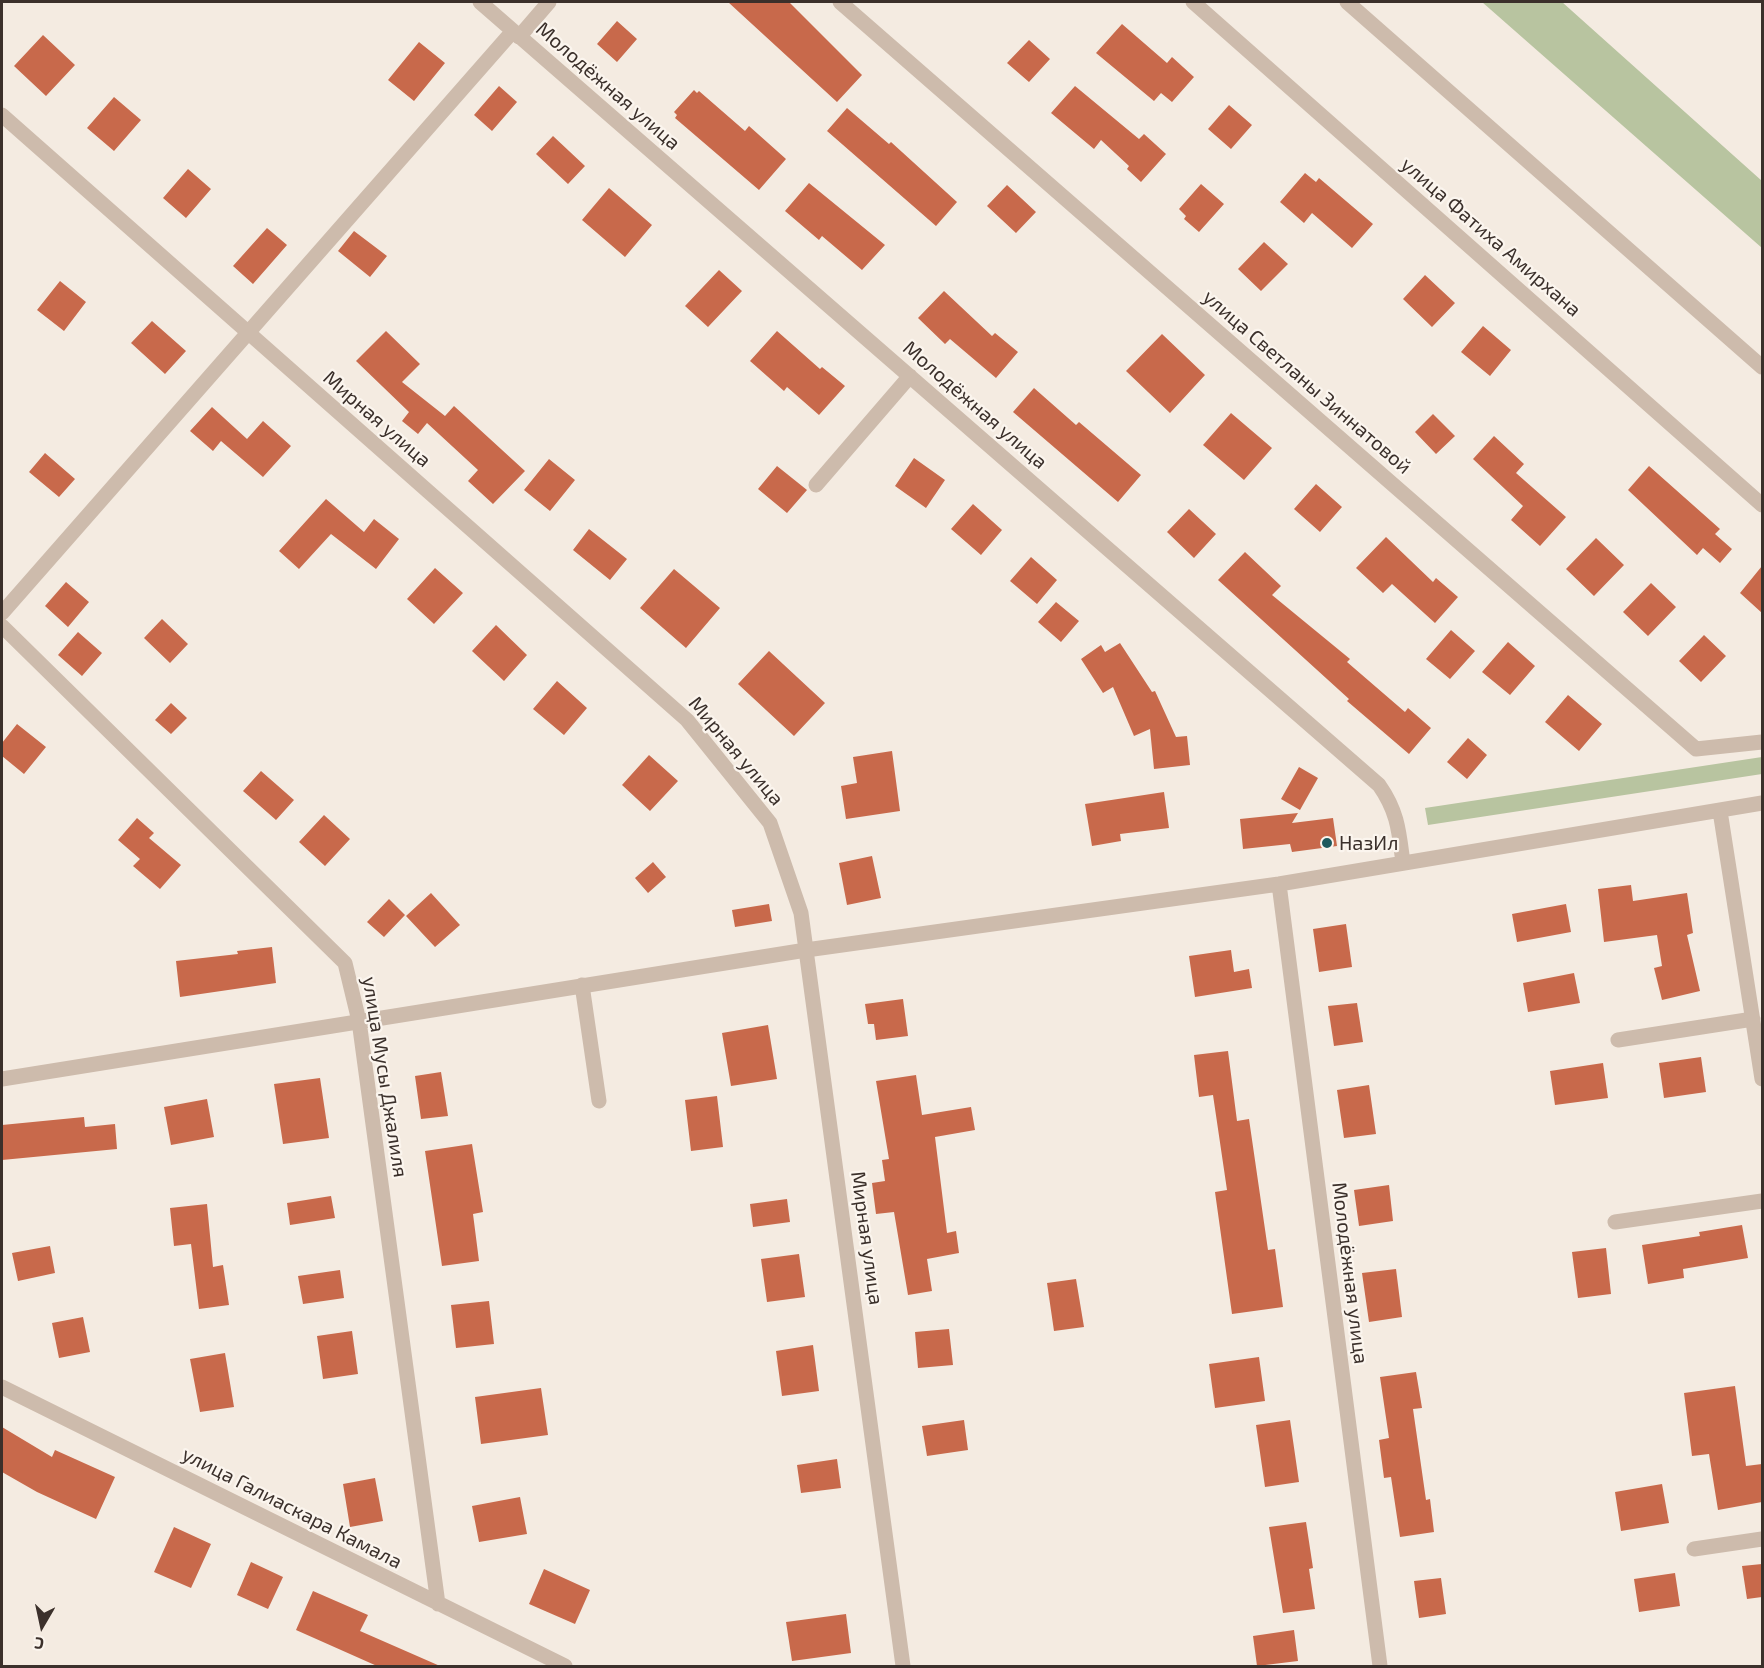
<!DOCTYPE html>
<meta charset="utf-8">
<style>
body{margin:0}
#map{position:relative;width:1764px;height:1668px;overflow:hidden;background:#f4ebe1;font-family:"Exo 2",sans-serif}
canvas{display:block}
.frame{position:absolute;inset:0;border:3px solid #3b302b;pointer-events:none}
.north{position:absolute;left:12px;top:1596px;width:60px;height:60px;-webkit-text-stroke:4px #fbf5ee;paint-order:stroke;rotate:189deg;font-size:16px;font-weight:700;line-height:24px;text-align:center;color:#3b302b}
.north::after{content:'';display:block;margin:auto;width:21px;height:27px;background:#3b302b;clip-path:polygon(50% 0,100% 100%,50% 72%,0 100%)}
</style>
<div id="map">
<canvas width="1764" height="1668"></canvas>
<div class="frame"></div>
<div class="north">С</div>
</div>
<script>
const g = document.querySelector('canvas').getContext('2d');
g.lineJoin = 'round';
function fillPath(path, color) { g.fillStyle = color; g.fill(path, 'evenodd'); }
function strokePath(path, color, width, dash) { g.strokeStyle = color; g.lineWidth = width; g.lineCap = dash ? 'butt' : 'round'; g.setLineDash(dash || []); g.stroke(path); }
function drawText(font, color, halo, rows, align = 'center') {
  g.font = font + ' "Exo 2",sans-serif'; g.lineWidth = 4.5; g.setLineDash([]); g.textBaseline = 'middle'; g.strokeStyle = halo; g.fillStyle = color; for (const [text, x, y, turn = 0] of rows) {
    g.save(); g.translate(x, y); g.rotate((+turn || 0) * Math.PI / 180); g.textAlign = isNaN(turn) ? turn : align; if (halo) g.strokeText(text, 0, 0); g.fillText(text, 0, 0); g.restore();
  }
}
const green = new Path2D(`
 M1482,2H1562L1762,181V248Z
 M1762,757V774L1428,825L1425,808Z`);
const building = new Path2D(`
 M728,2H789L862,75L837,102Z
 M617,21L637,39L617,62L597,44Z
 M1122,24L1167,63L1172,57L1194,77L1172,102L1161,93L1154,101L1096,53Z
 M43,35L75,65L46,96L14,66Z
 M1029,40L1050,59L1029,82L1007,63Z
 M419,42L445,63L414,101L388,80Z
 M499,86L517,102L492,131L474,115Z
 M1075,86L1139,139L1144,134L1166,154L1141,182L1127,169L1129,166L1101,140L1094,149L1051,113Z
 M694,90L697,93L699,91L745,131L749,126L786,159L759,190L675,118L677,115L674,112Z
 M114,97L141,120L114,151L87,128Z
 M1229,105L1252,125L1231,149L1208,129Z
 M847,108L889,144L891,142L957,202L936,226L827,131Z
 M553,136L585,166L568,184L536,154Z
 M188,169L211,189L186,218L163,198Z
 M1305,173L1316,182L1319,178L1373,224L1352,248L1312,213L1304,223L1280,202Z
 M809,183L885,245L862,270L822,236L819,240L785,211Z
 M1201,184L1224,204L1199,232L1184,219L1186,216L1179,209Z
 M1007,185L1036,212L1016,233L987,206Z
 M609,188L652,225L625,257L582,220Z
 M267,228L287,245L253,284L233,266Z
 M354,231L387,256L370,277L338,251Z
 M1264,242L1288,264L1261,291L1238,269Z
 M719,270L742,291L708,327L685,306Z
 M1425,275L1455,303L1432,327L1403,299Z
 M60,281L86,302L64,331L37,310Z
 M944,291L992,336L995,333L1018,352L996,378L950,339L945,344L918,318Z
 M152,321L186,351L165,374L131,343Z
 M1483,326L1511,350L1490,376L1461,352Z
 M386,331L420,364L402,382L445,416L454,406L525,471L493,504L468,481L478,470L427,423L418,434L402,421L409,412L356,361Z
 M777,331L820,369L822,367L845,386L819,415L787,387L784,391L750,361Z
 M1162,334L1205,375L1170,413L1126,371Z
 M1034,388L1076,425L1079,422L1141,475L1118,502L1013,412Z
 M212,407L247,439L263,421L291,446L263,477L221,441L213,451L190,431Z
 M1231,413L1272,448L1244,480L1203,445Z
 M1433,414L1455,436L1436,454L1415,432Z
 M1494,436L1524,464L1516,473L1566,517L1540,546L1511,520L1523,506L1473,459Z
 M45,453L75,479L59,497L29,472Z
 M914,458L945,480L926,508L895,486Z
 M549,459L575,480L550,511L524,490Z
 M777,466L807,490L787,513L758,489Z
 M1649,466L1720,529L1715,534L1732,549L1720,563L1703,548L1697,555L1628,490Z
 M1316,484L1342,507L1320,532L1294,509Z
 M326,499L364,532L374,519L399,539L376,569L331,534L299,569L279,551Z
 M973,504L1002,530L981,555L951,529Z
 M1189,509L1216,534L1194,558L1167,532Z
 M589,529L627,559L610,580L573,550Z
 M1386,537L1433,582L1436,578L1458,597L1435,623L1392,584L1383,593L1356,568Z
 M1596,538L1624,565L1594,596L1566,569Z
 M1245,552L1281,586L1272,595L1350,659L1347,662L1405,712L1408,708L1431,728L1409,754L1347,701L1349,699L1218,580Z
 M1031,557L1057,580L1037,604L1010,581Z
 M1762,566V613L1740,593Z
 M435,568L463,593L434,624L407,599Z
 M674,569L720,608L686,648L640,608Z
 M66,582L89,602L68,627L45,606Z
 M1651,583L1676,607L1648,636L1623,612Z
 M1056,602L1079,621L1061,642L1038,622Z
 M162,619L188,644L170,663L144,638Z
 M496,625L527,655L504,681L472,651Z
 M1451,630L1475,651L1450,679L1426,659Z
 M78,632L102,653L82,676L58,655Z
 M1704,635L1726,656L1701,682L1679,661Z
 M1508,642L1535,666L1510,695L1482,672Z
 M1120,643L1152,692L1155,691L1176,737L1187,736L1190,765L1154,769L1150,729L1134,736L1113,687L1103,693L1081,659L1101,645L1105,652Z
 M769,651L825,703L794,736L738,684Z
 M557,681L587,708L564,735L533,709Z
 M1568,695L1602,724L1579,751L1545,722Z
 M171,703L187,718L171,734L155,720Z
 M17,724L46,747L24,774L2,756V743Z
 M1468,738L1487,755L1467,779L1447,762Z
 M892,751L900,811L846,819L841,786L857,783L853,757Z
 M649,755L678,781L650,811L622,785Z
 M1299,767L1318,778L1300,810L1281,799Z
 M261,771L294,800L276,820L243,791Z
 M1164,792L1169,828L1120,834L1121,841L1092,846L1085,804Z
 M1298,813L1292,823L1333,818L1337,846L1292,852L1290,844L1243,849L1240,819Z
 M324,815L350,839L325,866L299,842Z
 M137,818L154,833L149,838L181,865L160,889L133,866L140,859L118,840Z
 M872,856L881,898L847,905L839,863Z
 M653,862L666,877L648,893L635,878Z
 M1631,885L1633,901L1687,893L1693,933L1687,935L1700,991L1662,1000L1654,968L1662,966L1657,935L1604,942L1598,889Z
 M431,893L460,925L435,947L406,916Z
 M389,899L405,915L384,937L367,922Z
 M769,904L772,921L735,927L732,910Z
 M1566,904L1571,932L1517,942L1512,914Z
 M1346,924L1352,967L1319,972L1313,929Z
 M272,947L276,983L180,997L176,961L238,954L237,951Z
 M1231,950L1234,972L1249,969L1252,988L1195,997L1189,956Z
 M1574,973L1580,1003L1528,1012L1523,983Z
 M903,999L908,1036L876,1040L874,1024H868L865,1004Z
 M1357,1003L1363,1042L1334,1046L1328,1006Z
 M768,1025L777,1079L731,1086L722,1033Z
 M1228,1051L1237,1121L1249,1119L1268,1250L1275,1249L1283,1307L1232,1314L1215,1192L1227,1190L1213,1095L1199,1097L1194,1055Z
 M1701,1057L1706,1092L1664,1098L1659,1063Z
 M1603,1063L1608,1098L1555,1105L1550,1071Z
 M441,1072L448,1116L421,1119L415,1076Z
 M916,1075L922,1115L971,1107L975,1130L935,1137L947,1233L956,1231L959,1253L927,1259L932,1291L908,1295L894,1212L876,1214L872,1183L885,1181L882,1160L889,1159L876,1081Z
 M320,1078L329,1138L283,1144L274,1084Z
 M1369,1085L1376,1134L1344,1138L1337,1090Z
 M717,1096L723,1147L691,1151L685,1100Z
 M207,1099L214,1137L171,1145L164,1107Z
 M84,1117L85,1127L115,1124L117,1149L2,1160V1125Z
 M472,1144L483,1212L473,1214L479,1261L442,1266L425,1151Z
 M1389,1185L1393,1221L1359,1226L1354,1190Z
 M331,1196L335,1218L290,1225L287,1203Z
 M787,1199L790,1222L753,1227L750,1204Z
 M207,1204L213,1267L223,1265L229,1305L199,1309L191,1244L174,1246L170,1208Z
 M1742,1225L1748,1258L1683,1269L1684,1278L1648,1284L1642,1245L1700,1236L1699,1232Z
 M50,1246L55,1273L18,1281L12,1253Z
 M1606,1248L1611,1294L1578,1298L1572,1252Z
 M799,1254L805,1297L767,1302L761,1259Z
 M1396,1269L1402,1317L1369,1322L1362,1273Z
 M340,1270L344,1298L303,1304L298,1276Z
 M1076,1279L1084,1327L1054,1331L1047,1283Z
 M489,1301L494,1344L456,1348L451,1305Z
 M83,1317L90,1352L59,1358L52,1323Z
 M949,1329L953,1365L918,1368L915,1332Z
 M352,1331L358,1374L323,1379L317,1336Z
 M813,1345L819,1391L782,1396L776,1351Z
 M225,1353L234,1407L200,1412L190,1359Z
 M1259,1357L1265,1401L1215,1408L1209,1364Z
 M1416,1372L1422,1408L1413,1409L1426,1500L1430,1499L1434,1532L1400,1537L1391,1477L1384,1478L1379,1440L1389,1438L1380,1377Z
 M1735,1386L1746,1466L1762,1464V1502L1718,1510L1709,1454L1692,1456L1684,1393Z
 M541,1388L548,1435L481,1444L475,1397Z
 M964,1420L968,1450L927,1456L922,1426Z
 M1290,1420L1299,1482L1265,1487L1256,1425Z
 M2,1427L52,1457L55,1450L115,1477L96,1519L37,1492L2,1472Z
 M837,1459L841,1488L801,1493L797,1465Z
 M375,1478L383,1521L350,1527L343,1484Z
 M1662,1484L1669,1523L1621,1531L1615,1492Z
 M520,1497L527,1534L479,1542L472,1506Z
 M1306,1522L1313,1568L1309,1569L1315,1609L1283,1613L1269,1527Z
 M174,1527L211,1544L191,1588L154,1572Z
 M251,1562L283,1577L268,1609L237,1595Z
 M1762,1564V1597L1747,1599L1742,1566Z
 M544,1569L590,1590L575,1624L529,1604Z
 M1675,1573L1680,1606L1639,1612L1634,1579Z
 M1441,1578L1446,1614L1419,1618L1414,1581Z
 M313,1591L368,1615L360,1631L440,1666H377L296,1630Z
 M846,1614L851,1653L792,1661L786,1622Z
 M1294,1630L1298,1661L1257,1666L1253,1636Z`);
const minor = new Path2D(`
 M480,2L1379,785C1398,812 1399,832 1403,863
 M840,2L1696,749L1762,742
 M1193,2L1762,505
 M1347,2L1762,367
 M519,37L549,2
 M2,115L687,720L770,823L801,913L903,1666
 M816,485L910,376
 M2,613L513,31
 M2,626L345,963L359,1021L438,1604
 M1720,811L1762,1079
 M1279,884L1380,1666
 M582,985L599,1101
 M1618,1040L1753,1019
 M2,1079L806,950L1279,884L1762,803
 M1615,1222L1762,1201
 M2,1387L565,1666
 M1694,1549L1762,1539`);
const markers = [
 [1327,843,6,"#1f5a5e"]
];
const streetNames = [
 ["Молодёжная улица",608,86,41],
 ["улица Фатиха Амирхана",1491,237,41],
 ["улица Светланы Зиннатовой",1307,382,41],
 ["Молодёжная улица",975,405,41],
 ["Мирная улица",377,419,41],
 ["Мирная улица",736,751,50],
 ["улица Мусы Джалиля",385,1077,81],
 ["Мирная улица",867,1238,82],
 ["Молодёжная улица",1350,1273,83],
 ["улица Галиаскара Камала",292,1508,27]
];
const poiNames = [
 ["НазИл",1339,843]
];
fillPath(green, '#b8c4a0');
fillPath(building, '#c8694b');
strokePath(minor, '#cdbbac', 15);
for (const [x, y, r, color] of markers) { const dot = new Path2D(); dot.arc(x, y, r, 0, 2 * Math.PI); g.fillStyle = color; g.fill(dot); strokePath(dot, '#fbf5ee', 2); }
drawText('20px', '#3b302b', '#fbf5ee', streetNames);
drawText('20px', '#3b302b', '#fbf5ee', poiNames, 'left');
</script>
